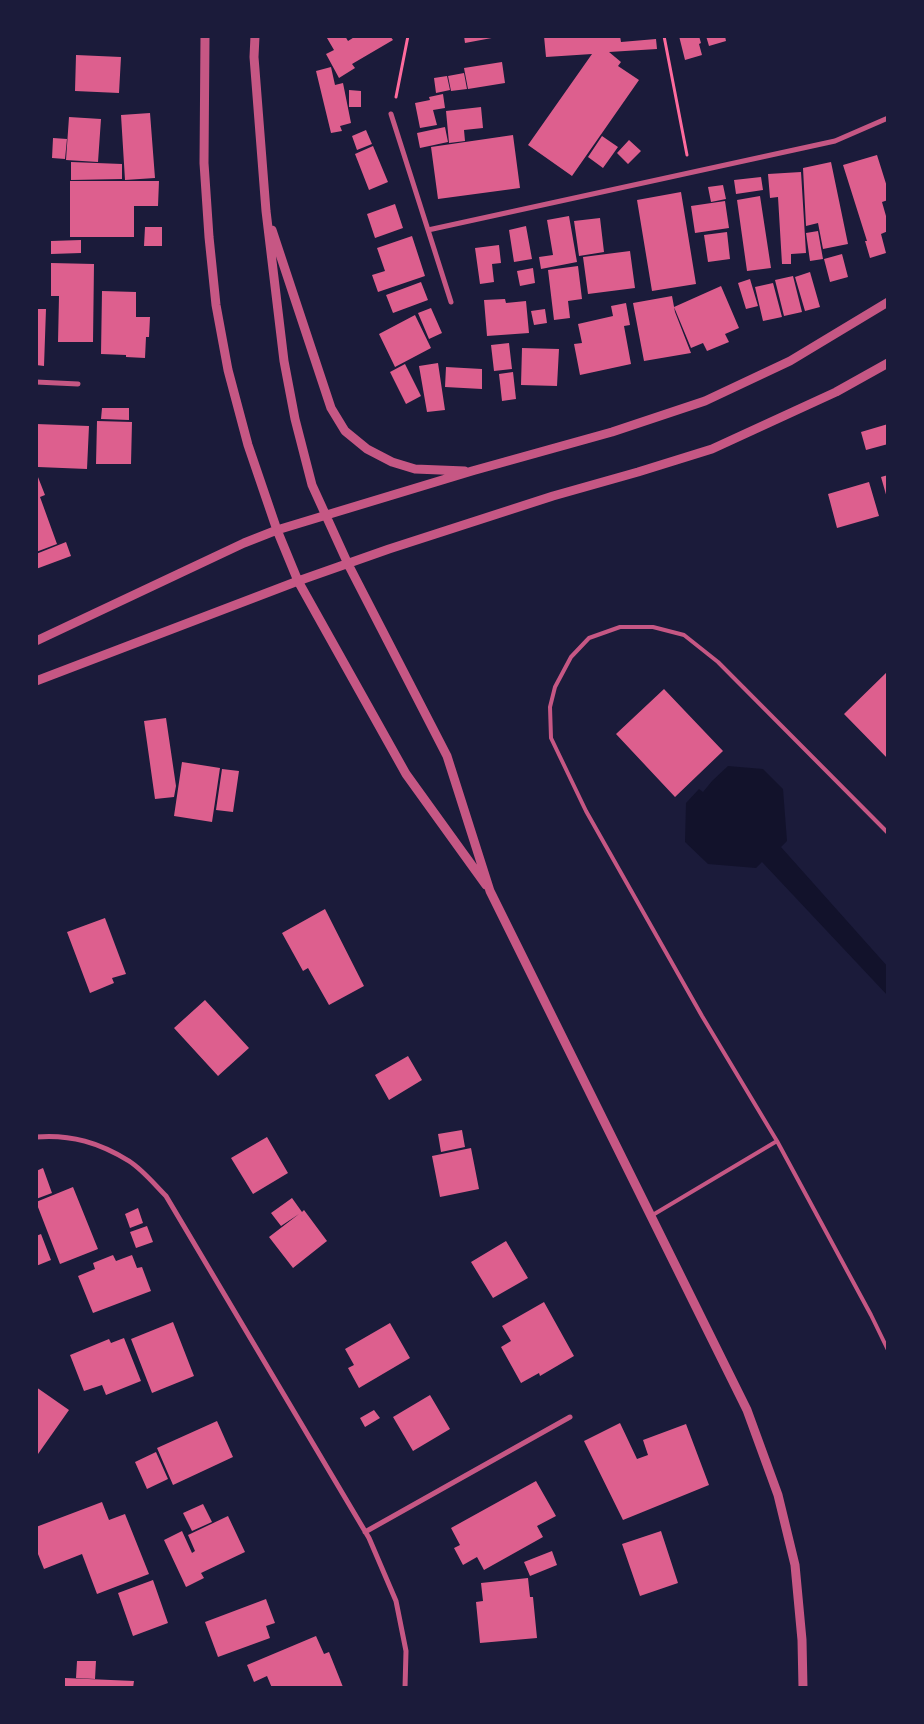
<!DOCTYPE html>
<style>
body{margin:0}
#map{position:relative;width:924px;height:1724px;overflow:hidden;background:#1b1b3a;font-family:"Alegreya Sans",sans-serif}
canvas{display:block}
.frame{position:absolute;inset:0;border:38px solid #1b1b3a;pointer-events:none}
</style>
<div id="map">
<canvas width="924" height="1724"></canvas>
<div class="frame"></div>
</div>
<script>
const g = document.querySelector('canvas').getContext('2d');
g.lineJoin = 'round';
function fillPath(path, color) { g.fillStyle = color; g.fill(path, 'evenodd'); }
function strokePath(path, color, width, dash) { g.strokeStyle = color; g.lineWidth = width; g.lineCap = dash ? 'butt' : 'round'; g.setLineDash(dash || []); g.stroke(path); }
const water = new Path2D(`
 M728,766L763,769L783,789L787,841L781,847L888,967V996L762,862L756,868L708,864L685,842L686,803L699,789L703,792L712,781Z`);
const building = new Path2D(`
 M330,36H345L348,41L356,36H390L393,40L352,64L355,68L339,78L326,54L334,50L327,38Z
 M464,36H497V37L465,43Z
 M544,36H620L621,42L656,39L657,49L609,52L621,62L618,66L639,80L572,176L528,145L592,54L546,57Z
 M679,36H699L701,43L699,44L702,55L685,60Z
 M706,36H725L726,41L709,46Z
 M76,55L121,57L119,93L75,91Z
 M502,62L505,83L468,89L464,68Z
 M331,67L335,85L343,83L351,123L340,126L342,131L331,133L316,71Z
 M464,73L467,89L451,91L448,76Z
 M447,76L450,90L436,93L434,78Z
 M349,90L361,91V107H349Z
 M443,94L445,108L433,110L437,125L420,128L415,103L430,100L429,97Z
 M481,107L483,128L464,130L465,141L449,143L446,111Z
 M150,113L155,178L125,180L121,115Z
 M69,117L101,119L98,162L66,160Z
 M445,127L448,142L420,148L417,133Z
 M366,130L372,144L357,150L352,136Z
 M513,135L520,188L438,199L431,147Z
 M602,136L618,147L603,168L588,157Z
 M53,138L67,139L65,159L52,158Z
 M629,140L641,151L628,164L617,153Z
 M373,146L388,182L369,190L355,154Z
 M877,155L888,190V200L882,202L888,223V231L881,234L886,253L870,258L865,241H867L843,165Z
 M71,162L122,164V179L71,180Z
 M831,162L848,244L823,249L818,223L806,226L803,168Z
 M801,172L806,253L791,254V264H782L778,197L770,198L768,174Z
 M761,177L763,190L736,194L734,180Z
 M70,181H159L158,206H134V237H70Z
 M723,185L726,199L711,202L708,187Z
 M681,192L696,284L652,291L637,200Z
 M760,196L771,268L747,271L737,200Z
 M725,201L729,228L695,233L691,206Z
 M395,204L403,228L375,238L367,214Z
 M569,216L577,262L541,269L539,257L553,255L547,220Z
 M600,218L604,252L579,256L574,221Z
 M526,226L532,259L514,262L509,230Z
 M145,227H162V246H144Z
 M818,231L823,259L810,261L806,233Z
 M727,232L730,259L708,262L704,235Z
 M412,236L425,276L378,292L372,275L385,271L377,248Z
 M81,240V253L51,254V241Z
 M499,245L501,263L492,264L494,282L480,284L475,248Z
 M630,251L635,288L588,294L583,257Z
 M842,254L848,277L830,282L824,259Z
 M51,263L94,264L93,342H58L59,296H51Z
 M578,266L582,299L568,301L570,318L554,320L548,270Z
 M533,268L535,283L520,286L517,271Z
 M810,272L820,307L805,311L795,277Z
 M793,276L802,312L784,316L775,280Z
 M750,279L758,306L746,309L738,283Z
 M421,282L428,300L393,313L386,295Z
 M773,283L782,317L763,321L755,287Z
 M721,286L739,328L725,334L729,342L707,351L703,343L691,348L674,307Z
 M102,291L136,292V317H150L149,337H146L145,358L126,357V355L101,354Z
 M672,296L675,312L691,353L644,361L633,303Z
 M505,299L506,303L526,301L529,333L487,336L484,300Z
 M626,303L630,325L624,326L631,364L580,375L574,344L582,343L578,324L613,316L611,306Z
 M431,308L442,333L429,339L418,313Z
 M36,309H46L44,366L36,365Z
 M545,309L547,323L534,325L531,311Z
 M415,315L431,348L395,367L379,334Z
 M509,343L512,369L494,371L491,345Z
 M522,348L559,349L557,386L521,385Z
 M438,363L445,410L427,412L419,366Z
 M405,364L421,396L406,404L390,372Z
 M446,367L482,369V389L445,387Z
 M513,372L516,399L502,401L499,374Z
 M102,408H129V420L101,419Z
 M97,421L132,422L131,464H96Z
 M36,424L89,426L87,469L38,467L36,463Z
 M888,424V444L866,450L861,432Z
 M36,472L45,495L40,497L57,544L36,552Z
 M888,475V498H887L881,477Z
 M869,482L879,516L837,528L828,494Z
 M66,542L71,556L36,569V554Z
 M888,671V759L844,714Z
 M664,689L723,751L675,797L616,734Z
 M166,718L176,786L174,797L155,799L144,721Z
 M182,762L220,768L212,822L174,816Z
 M222,769L239,771L233,812L216,810Z
 M325,909L364,986L329,1005L308,968L303,971L282,933Z
 M105,918L126,974L112,978L114,983L90,993L67,932Z
 M205,1000L249,1048L218,1076L174,1028Z
 M408,1056L422,1080L389,1100L375,1075Z
 M462,1130L465,1147L441,1152L438,1134Z
 M267,1137L288,1173L253,1194L231,1158Z
 M471,1148L479,1189L440,1197L432,1156Z
 M43,1168L52,1193L36,1199V1171Z
 M73,1187L98,1249L60,1264L36,1202Z
 M292,1198L302,1212L304,1210L327,1241L293,1268L269,1237L299,1214L281,1226L271,1213Z
 M138,1208L143,1223L130,1228L125,1214Z
 M147,1226L153,1242L136,1248L130,1232Z
 M41,1234L51,1260L36,1266V1236Z
 M506,1241L528,1278L493,1298L471,1262Z
 M113,1255L116,1261L132,1255L137,1268L142,1267L151,1291L93,1313L78,1276L95,1269L93,1263Z
 M544,1302L574,1356L540,1376L539,1373L521,1383L501,1347L511,1341L502,1326Z
 M173,1322L194,1376L152,1393L131,1339Z
 M390,1323L410,1358L359,1388L348,1368L354,1365L345,1349Z
 M124,1338L141,1381L106,1395L102,1385L84,1391L70,1355L109,1339L111,1343Z
 M36,1387L69,1410L38,1454L36,1453Z
 M430,1395L450,1429L413,1451L393,1417Z
 M374,1410L380,1418L365,1427L360,1418Z
 M217,1421L233,1457L173,1485L157,1448Z
 M620,1423L637,1459L648,1455L643,1440L686,1424L709,1485L623,1520L584,1441Z
 M156,1452L168,1479L147,1489L135,1462Z
 M536,1481L556,1516L537,1526L543,1537L484,1570L477,1557L463,1565L454,1548L460,1545L451,1528Z
 M102,1502L109,1520L125,1514L149,1574L97,1594L82,1554L44,1569L36,1549V1527Z
 M203,1504L212,1522L192,1531L183,1513Z
 M228,1516L245,1552L201,1573L204,1578L186,1587L164,1540L182,1531L192,1553L195,1551L188,1535Z
 M661,1531L678,1583L640,1596L622,1544Z
 M552,1551L557,1565L530,1576L524,1562Z
 M528,1578L530,1597H533L537,1638L480,1643L476,1602L483,1601L481,1583Z
 M153,1580L168,1623L133,1636L118,1593Z
 M266,1599L275,1623L266,1626L270,1638L218,1657L205,1622Z
 M316,1636L324,1654L329,1652L343,1687L272,1688L267,1676L254,1682L247,1665Z
 M77,1661H96L95,1679L76,1678Z
 M65,1678L134,1681L133,1688H65Z`);
const path = new Path2D(`
 M664,36L687,155
 M396,97L408,36`);
const service = new Path2D(`
 M777,1141L871,1315L888,1350
 M651,1216L777,1141L702,1016L586,811L551,738L550,707L555,687L571,657L589,638L620,627H653L684,635L718,662L888,833`);
const minor = new Path2D(`
 M391,114L451,302
 M428,230L835,141L888,118
 M36,382L78,384
 M36,1137C71,1134 100,1143 129,1161C143,1170 155,1185 166,1196L369,1538L396,1601L406,1651L405,1688
 M365,1532L570,1417`);
const tertiary = new Path2D(`
 M205,36L204,163L209,237L216,305L228,370L248,445L277,530L298,581L406,774L486,885
 M255,36L254,57L266,211L284,361L295,419L312,485L348,564L447,756L490,891L747,1410L778,1495L795,1565L802,1640L803,1688
 M272,230L331,408L345,431L367,449L392,462L415,469L465,471
 M36,641L244,543L277,530L472,471L612,432L705,401L790,361L888,302
 M36,681L298,581L389,549L553,496L638,472L712,449L836,392L888,363`);
fillPath(water, '#12122b');
fillPath(building, '#dd5f8e');
strokePath(path, '#ff6b9d', 3);
strokePath(service, '#c65784', 4);
strokePath(minor, '#c65784', 5);
strokePath(tertiary, '#c65784', 9);
</script>
